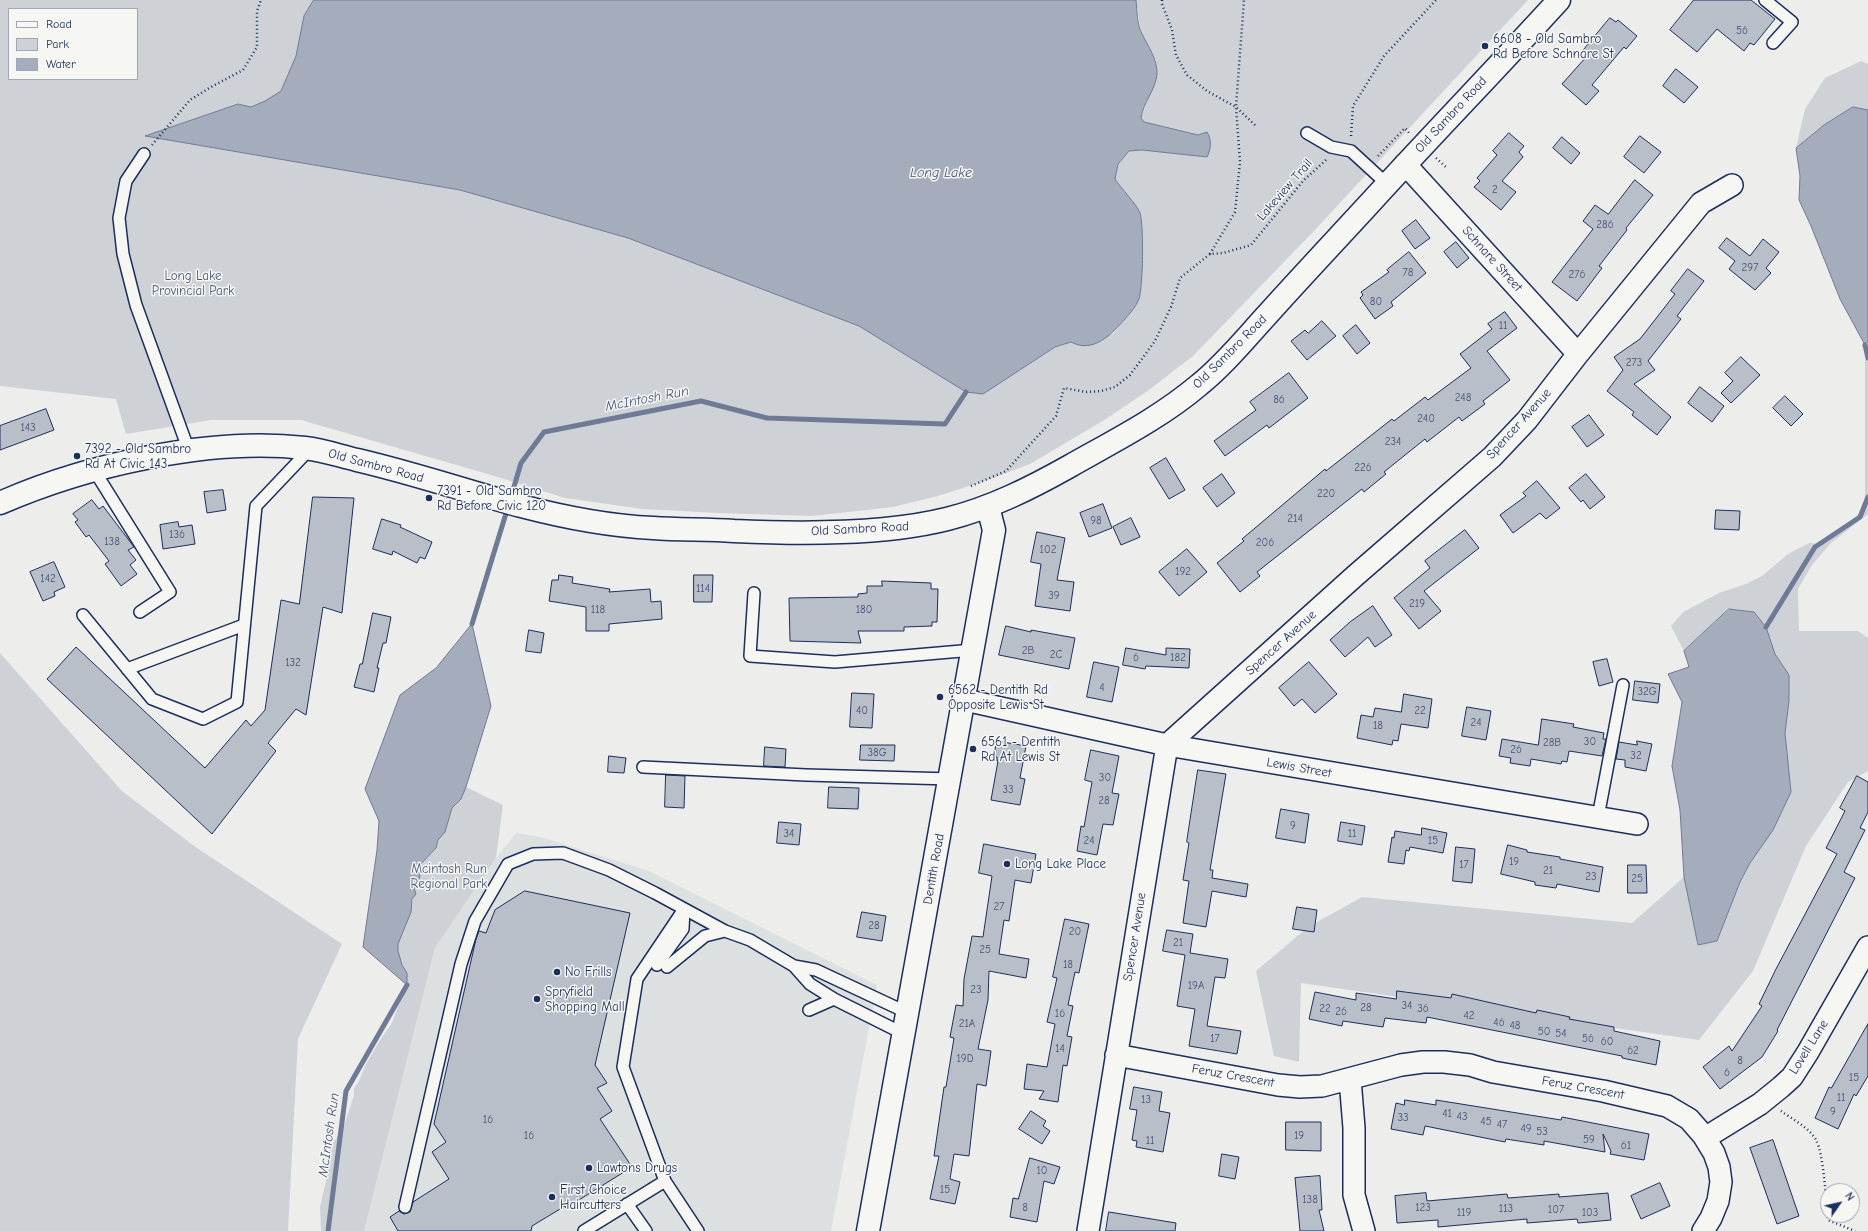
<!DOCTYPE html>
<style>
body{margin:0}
#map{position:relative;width:1868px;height:1231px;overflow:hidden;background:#edeeec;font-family:"Comic Neue",sans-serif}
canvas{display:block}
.legend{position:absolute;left:8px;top:8px;width:130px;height:72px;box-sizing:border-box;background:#f6f6f2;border:1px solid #9ea6b7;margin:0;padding:5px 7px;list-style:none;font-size:12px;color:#1b2f5e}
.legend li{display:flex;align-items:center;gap:8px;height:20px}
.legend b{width:20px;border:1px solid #9ea6b7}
.north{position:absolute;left:1820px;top:1183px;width:40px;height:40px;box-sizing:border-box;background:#f6f6f2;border:1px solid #9ea6b7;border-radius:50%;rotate:56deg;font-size:11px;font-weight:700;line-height:16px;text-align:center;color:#1b2f5e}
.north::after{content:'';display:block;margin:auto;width:14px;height:18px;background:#1b2f5e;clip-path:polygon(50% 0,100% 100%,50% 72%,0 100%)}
</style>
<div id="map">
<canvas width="1868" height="1231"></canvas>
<ul class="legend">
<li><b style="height:5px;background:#f6f6f2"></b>Road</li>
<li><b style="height:11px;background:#ced2d7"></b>Park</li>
<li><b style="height:11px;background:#a5acbc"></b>Water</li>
</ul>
<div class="north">N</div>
</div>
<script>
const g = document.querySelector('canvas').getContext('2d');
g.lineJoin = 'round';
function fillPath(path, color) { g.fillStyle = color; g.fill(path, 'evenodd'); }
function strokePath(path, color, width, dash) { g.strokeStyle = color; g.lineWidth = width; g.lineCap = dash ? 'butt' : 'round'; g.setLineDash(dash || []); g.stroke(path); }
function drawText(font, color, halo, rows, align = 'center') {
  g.font = font + ' "Comic Neue",sans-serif'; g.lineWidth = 3; g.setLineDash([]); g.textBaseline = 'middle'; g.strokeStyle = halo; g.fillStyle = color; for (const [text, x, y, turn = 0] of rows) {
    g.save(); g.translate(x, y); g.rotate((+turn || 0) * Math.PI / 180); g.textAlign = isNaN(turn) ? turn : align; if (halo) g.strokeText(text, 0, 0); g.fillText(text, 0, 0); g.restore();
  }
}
const built = new Path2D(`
 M516,833L541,837L649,871L877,985L831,1231H364L435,948L496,858Z`);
const green = new Path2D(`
 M0,0H314L304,16L296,56L281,91L265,101L251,107L238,104L146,136L460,190L628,238L859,326L966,392L983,394L1055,347L1072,342L1077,345L1113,334L1136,306L1139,298L1142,258L1140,212L1115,179L1118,164L1129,151L1142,150L1207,157V132L1198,135L1144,122L1141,118L1156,79V60L1141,33L1136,0H1528L1313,232L1193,356L1149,390L1106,419L1030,464L985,481L938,496L893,507L812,516L719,513L642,509L565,498L491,475L301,420H211L126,434L116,399L0,386ZM9,9H137V79H9Z
 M1861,61L1868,64V110L1853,107L1824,125L1796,148L1805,109L1825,78Z
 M1868,342V514L1831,543L1812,565L1798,589L1799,631H1858L1868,638V771L1848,782L1806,846L1753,971L1699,1040L1301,983L1299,1062L1274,1056L1256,971L1308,927L1362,897L1632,923L1684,877L1698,945L1717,941L1740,882L1790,792L1785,733L1789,701V675L1775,654L1766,627L1728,609L1684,651L1671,626L1683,612L1719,593L1746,584L1762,576L1788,554L1809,543L1822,544L1864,510L1865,491V345Z
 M0,653L122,791L194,846L342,944L298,1039L288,1231H0Z
 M466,787L503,805L496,858L435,948L364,1231H321L320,1207L328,1172L326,1160L331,1146L344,1126L354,1095V1088L359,1081L366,1064L382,1037L392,1023L406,985L407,973L402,965L398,951V944L412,907L414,888L420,877L419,868L422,864L436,848L438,840L445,832L452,808L461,799Z`);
const water = new Path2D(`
 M314,0H1136C1137,10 1137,25 1142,34C1149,48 1157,58 1157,74C1156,89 1143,103 1141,118L1144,122L1198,135L1207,132C1212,140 1211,149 1207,157L1142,150L1129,151L1118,164L1115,179C1120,187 1138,206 1140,213C1144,226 1143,287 1139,299C1136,307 1130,313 1125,319C1112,334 1093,354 1071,342L1055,347L983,394L966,392L859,326L628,238L460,190L145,136L238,104L251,107L265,101L281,91L296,56L304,16Z
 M1853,107L1868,110V342L1865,345L1840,299L1811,226L1799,200L1800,176L1796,148L1824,125Z
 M1729,609L1754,612L1766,627L1775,654L1789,675V701L1785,733L1791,792L1773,830L1750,863L1740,882L1717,941L1698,945L1684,877L1680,810L1672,766L1682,702L1668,674L1689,667L1684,651Z
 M472,624L491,706L466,787L461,799L452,808L445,832L438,840L436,848L421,864L419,868L420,877L414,888L416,894L412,899L411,912L398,944V951L402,965L407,973V985L363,947L377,850L379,821L365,789L400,695L436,668Z`);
const stream = new Path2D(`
 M1865,345L1868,358
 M511,497L521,463L544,432L701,401L767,418L945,424L966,392
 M472,624L508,507
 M1766,627L1815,547L1860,517L1868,497
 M328,1231L346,1091L407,985`);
const building = new Path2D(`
 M1694,0H1751L1775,19L1754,45L1750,43L1744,51L1717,29L1697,52L1670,30Z
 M1610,18L1616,22L1618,20L1637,36L1626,49L1624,47L1592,85L1599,91L1586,105L1562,84L1587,56L1582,52Z
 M1676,69L1698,87L1684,103L1663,86Z
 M1509,133L1524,146L1519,152L1523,157L1502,181L1516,192L1501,210L1474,187L1480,181L1477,178L1497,155L1493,151Z
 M1640,136L1661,152L1644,173L1624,157Z
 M1562,137L1580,153L1571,164L1553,148Z
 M1635,180L1653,195L1626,228L1627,230L1599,266L1602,268L1577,301L1552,282L1593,229L1583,221L1595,205L1608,214Z
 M1416,220L1430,238L1415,249L1402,231Z
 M1727,238L1750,256L1763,239L1779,252L1766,268L1771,273L1755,290L1729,269L1735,261L1719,248Z
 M1456,242L1469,258L1457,268L1444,252Z
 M1409,252L1426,273L1391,302L1393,306L1375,319L1360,298L1363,295L1361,292L1389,272L1387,270Z
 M1688,269L1704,281L1677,316L1681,319L1648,361L1655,370L1634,384L1671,417L1657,435L1632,415L1634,412L1607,391L1623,370L1614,357L1640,339L1675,294L1671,291Z
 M1505,312L1517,328L1487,351L1510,380L1483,401L1485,404L1462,421L1459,417L1427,442L1425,439L1384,472L1386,474L1364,492L1362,489L1257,572L1260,576L1240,592L1217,563L1244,541L1242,539L1325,469L1326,471L1392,419L1394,421L1425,397L1428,400L1471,368L1460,354L1492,329L1488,324Z
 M1322,321L1336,336L1307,360L1291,341L1305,330L1308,333Z
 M1356,325L1370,343L1357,354L1343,336Z
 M1741,357L1760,375L1731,403L1721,393L1733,381L1725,373Z
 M1289,373L1308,398L1269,428L1267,425L1225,456L1214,441L1256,410L1250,402Z
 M1700,387L1724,406L1712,422L1688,403Z
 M1785,396L1803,414L1791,426L1773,408Z
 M46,409L54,430L0,450V426Z
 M1589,415L1604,435L1587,447L1572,427Z
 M1166,458L1185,490L1169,499L1150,468Z
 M1222,474L1235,493L1217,507L1203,488Z
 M1586,474L1605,497L1590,509L1583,500L1581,502L1569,488Z
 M1537,481L1560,508L1546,519L1540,513L1513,533L1500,515L1526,496L1523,493Z
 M223,490L226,510L207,513L204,492Z
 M313,497L354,498L342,613L323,607L306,715L296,709L268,743L276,751L212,834L47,679L76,647L205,768L246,720L251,726L265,710L281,600L299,604Z
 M92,500L99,509L103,506L134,547L128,550L136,560L130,565L137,574L121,586L105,564L109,561L89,535L86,537L75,522L78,520L73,514Z
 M1103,504L1112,528L1089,537L1080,513Z
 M1716,510L1740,511L1739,530L1715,529Z
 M1131,518L1140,537L1121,545L1113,527Z
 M382,519L401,525L400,527L432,542L425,559L420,557L417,563L393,551L392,555L373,549Z
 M178,522L179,527L192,525L195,544L163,549L160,525Z
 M1465,530L1479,548L1424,591L1441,611L1419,629L1394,598L1430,568L1425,561Z
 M1037,532L1065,538L1057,580L1074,582L1070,611L1035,606L1041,564L1031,562Z
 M1187,549L1207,572L1179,596L1159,572Z
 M54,562L65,587L54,592L55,596L43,601L30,572Z
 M559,575L573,577L572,583L610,589L609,592L650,589L651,602L661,601L662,619L609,624V631H586V607L549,601L552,580H558Z
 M694,575H713L712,602H694Z
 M882,581L931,583V589H938L937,622H932V626L904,627V631H858L861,643L790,641L789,598L858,597V594L867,593V586H882Z
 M1373,606L1392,635L1375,647L1368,637L1345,657L1330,640L1350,622Z
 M373,613L391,617L386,643H383L377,668H379L374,692L354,687L360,664H362Z
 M1006,626L1031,632V630L1075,638L1069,669L999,655Z
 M529,630L544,633L541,653L526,651Z
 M1126,648L1166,655V648L1190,649L1189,668L1146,666L1145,669L1123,665Z
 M1607,659L1613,682L1599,686L1593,662Z
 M1094,662L1119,667L1112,702L1087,697Z
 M1309,662L1337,694L1315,713L1302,699L1294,706L1279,688Z
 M1635,681L1660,684L1658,703L1633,700Z
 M852,693L874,694L872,728L850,727Z
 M1404,694L1432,699L1428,728L1401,724L1398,741L1393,740L1392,745L1357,738L1361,715L1373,717L1375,708L1401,712Z
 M1467,707L1491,711L1486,740L1462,736Z
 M1542,719L1574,724L1573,727L1604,733L1603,739H1606L1602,756L1569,751L1567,762L1562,761L1561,764L1531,759L1530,766L1510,763L1511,758L1499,756L1502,739L1538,745Z
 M997,741L1026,746L1020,778L1025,779L1020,805L991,800L998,761H997V757H994Z
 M1637,741L1652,744L1646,771L1625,767V760L1616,759L1619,742L1637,745Z
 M861,745H895L894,761L860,760Z
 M765,747L786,749L785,767L764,766Z
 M1091,750L1119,756L1112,793L1119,794L1113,825L1103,824L1097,855L1077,851L1081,826L1084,827L1092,782L1085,780Z
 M609,756L626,758L624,773L608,772Z
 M1198,770L1226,774L1210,870H1213L1212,878L1248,884L1246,897L1212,891L1206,927L1183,923L1189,881L1183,880L1189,843L1187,842Z
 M666,775L685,776L684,808L665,807Z
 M1857,776L1868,782V812L1860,828L1865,830L1844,872L1855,878L1777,1030L1778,1031L1762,1057L1720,1089L1703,1067L1729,1046L1732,1051L1762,1006L1759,1004L1776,969L1837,854L1826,848L1845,811L1840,808Z
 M829,787L859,788L858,809L828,808Z
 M1281,809L1309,814L1305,843L1276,838Z
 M779,822L801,824L799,845L777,843Z
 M1341,822L1365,826L1362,845L1338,841Z
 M1422,828L1447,833L1443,853L1410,847L1409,851L1406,850L1404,864L1388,862L1392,837L1394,838L1395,831L1421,835Z
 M984,844L1036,854L1031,883L1015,880L1009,921L1004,920L999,954L1029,959L1026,978L989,971L988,1000L978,1049L991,1051L986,1086L977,1084L969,1156L954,1154L950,1179L960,1182L955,1204L930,1199L939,1156H934L944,1087H946L954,1038L950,1037L956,1005L963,1006L964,979L972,936L983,937L992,876L979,873Z
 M1508,845L1527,850V852L1560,857V859L1603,867L1599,892L1557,884L1556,888L1535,885V882L1501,874Z
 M1456,847L1475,849L1472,883L1453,881Z
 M1628,865H1646L1647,893H1628Z
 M525,891L630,913L595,1065L607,1083L597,1088L612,1111L600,1119L632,1167L566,1208L565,1206L532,1226L531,1231H398L390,1217L399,1211L404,1214L410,1212L413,1202L449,1179L432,1152L446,1142L434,1124L476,939L479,931L486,933L495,910Z
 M1297,907L1317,910L1314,932L1293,929Z
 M862,912L886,916L882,941L857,937Z
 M1065,919L1089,924L1079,973L1075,972L1068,1005L1073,1006L1067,1036L1072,1037L1067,1066L1063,1065L1058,1102L1039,1099L1044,1091L1024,1089L1027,1064L1047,1067L1055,1024L1047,1022L1057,978L1053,977Z
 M1167,930L1193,934L1190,953L1228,959L1225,978L1215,977L1207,1026L1241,1031L1237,1054L1189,1046L1195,1009L1177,1006L1185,955L1163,951Z
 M1397,991L1451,998L1452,994L1536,1013L1537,1010L1570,1017L1569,1019L1614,1027V1031L1660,1041L1656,1065L1622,1058V1056L1427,1017L1426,1023L1385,1018L1383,1027L1343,1021L1342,1026L1309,1019L1315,992L1356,1000V993L1396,999Z
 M1868,1024V1076L1856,1096L1854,1094L1838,1129L1815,1118L1829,1087L1831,1088Z
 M1134,1087L1162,1092L1159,1111L1170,1113L1163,1152L1136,1147L1137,1141L1132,1140L1137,1110L1130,1109Z
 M1405,1100L1436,1105V1100L1561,1120L1562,1117L1649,1134L1644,1160L1610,1154L1611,1151L1603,1134L1605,1152L1544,1141V1145L1506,1139L1505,1142L1425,1126L1423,1135L1391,1129L1396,1103L1404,1105Z
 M1031,1111L1046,1121L1043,1126L1050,1131L1042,1144L1019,1129Z
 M1286,1122H1321V1151L1286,1150Z
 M1773,1140L1799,1216L1777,1224L1750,1148Z
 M1222,1154L1239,1157L1235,1179L1219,1176Z
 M1030,1158L1060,1167L1054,1184L1044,1181L1037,1222L1010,1217L1013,1198L1018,1199Z
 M1320,1176L1322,1210H1319L1324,1231H1300L1295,1178Z
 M1660,1183L1670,1206L1641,1219L1631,1196Z
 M1426,1193L1427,1201L1507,1194L1508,1198L1559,1194V1197L1608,1193L1611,1220L1578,1223L1577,1219L1527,1223V1219L1438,1227V1220L1397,1223L1395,1196Z
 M1109,1212L1176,1223L1175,1231H1106Z`);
const path = new Path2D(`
 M1162,0V4L1172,30L1176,55L1187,75L1207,91L1236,107L1257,127
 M1351,136L1353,106L1384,56L1436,0
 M152,145L190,100L211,87L243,70L257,47V11L261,0
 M1378,156L1405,128L1409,133
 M1436,158L1446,167
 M1210,254L1235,212L1240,162L1236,107L1244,0
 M971,486L1006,471L1056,416L1064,388L1086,392L1101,391L1115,387L1130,375L1155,341L1171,307L1180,278L1210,254L1223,253L1251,245L1303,181L1326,160
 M1781,1111C1792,1119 1810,1128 1816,1140C1824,1155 1826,1202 1828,1220L1855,1231`);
const lane = new Path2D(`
 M1765,0L1792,22L1773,43
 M1307,133L1331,147L1351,151L1387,184
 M144,154L126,181L119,218L123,254L136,305L189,451
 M94,470L170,592L140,612
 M754,593L750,656L835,662L973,650
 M83,615L152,699L203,719L237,702L256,506L310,449
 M127,669L244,625
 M643,767L806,775L951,779
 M1598,817L1623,685
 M684,909L637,979L623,1067L665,1181L698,1231
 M657,965L683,929L684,909
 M794,966L816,970L908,1013
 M667,967L705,936L725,931
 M809,1010L834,999
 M627,1204L646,1231
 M405,1207L461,964L475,921L508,864L533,854L563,853L609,870L655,893L725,931L750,940L794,966L810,984L834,999L904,1034
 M584,1231L665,1181`);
const street = new Path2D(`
 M1405,164L1578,354
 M965,700L1167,745L1637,824
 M1116,1055L1278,1085L1300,1087L1322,1086L1401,1065L1423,1062H1444L1470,1065L1493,1072L1603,1091L1667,1106L1689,1119L1703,1135L1714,1153L1719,1167L1721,1182L1718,1201L1711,1218L1703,1231
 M1350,1079L1354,1128V1195L1364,1231
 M1705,1138L1760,1104L1781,1087L1792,1077L1808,1052L1868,947
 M1088,1231L1167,745L1356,575L1492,457L1527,420L1578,354L1701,203L1732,185`);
const secondary = new Path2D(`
 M0,503C87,465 210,437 305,448C323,450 340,456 357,460C413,473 466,491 521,506C563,517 609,526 653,528C680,530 707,529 734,531C800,534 883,535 947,519C991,508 1031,488 1070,466C1114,441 1160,418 1199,385C1224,365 1245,339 1267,315C1301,277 1336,240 1370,203C1432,135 1497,68 1559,0
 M868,1231L994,530L988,507`);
const markers = [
 [1485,46,4,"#1b2f5e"],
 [77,456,4,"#1b2f5e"],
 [429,498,4,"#1b2f5e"],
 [940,697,4,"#1b2f5e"],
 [973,749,4,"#1b2f5e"],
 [1007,864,4,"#1b2f5e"],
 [557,972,4,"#1b2f5e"],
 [537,999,4,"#1b2f5e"],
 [589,1168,4,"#1b2f5e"],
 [552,1197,4,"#1b2f5e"]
];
const numberNames = [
 ["56",1742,31],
 ["2",1495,190],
 ["286",1605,225],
 ["297",1750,268],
 ["78",1408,273],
 ["276",1577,275],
 ["80",1376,302],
 ["11",1503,326],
 ["273",1634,363],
 ["248",1463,398],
 ["86",1279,400],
 ["240",1426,419],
 ["143",28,428],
 ["234",1393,442],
 ["226",1363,468],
 ["220",1326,494],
 ["214",1295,519],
 ["98",1096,521],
 ["136",177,535],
 ["138",112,542],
 ["206",1265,543],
 ["102",1048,550],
 ["192",1183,572],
 ["142",48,579],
 ["114",703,589],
 ["39",1054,596],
 ["219",1417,604],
 ["118",598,610],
 ["180",864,610],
 ["2B",1028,651],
 ["2C",1056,655],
 ["6",1136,658],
 ["182",1178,658],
 ["132",293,663],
 ["4",1102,688],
 ["32G",1647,692],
 ["40",862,711],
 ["22",1420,711],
 ["24",1476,723],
 ["18",1378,726],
 ["30",1590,742],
 ["28B",1552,743],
 ["26",1516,750],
 ["38G",877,753],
 ["32",1636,756],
 ["30",1105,778],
 ["33",1008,790],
 ["28",1104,801],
 ["9",1293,826],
 ["34",789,834],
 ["11",1352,834],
 ["24",1089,841],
 ["15",1433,841],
 ["19",1514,862],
 ["17",1464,865],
 ["21",1548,871],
 ["23",1591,877],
 ["25",1637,879],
 ["27",999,907],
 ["28",874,926],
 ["20",1075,932],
 ["21",1178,943],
 ["25",985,950],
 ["18",1068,965],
 ["19A",1196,986],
 ["23",976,990],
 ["34",1407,1006],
 ["28",1366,1008],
 ["22",1325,1009],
 ["36",1423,1009],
 ["26",1341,1012],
 ["16",1060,1014],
 ["42",1469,1016],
 ["46",1499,1023],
 ["21A",967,1024],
 ["48",1515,1026],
 ["50",1544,1032],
 ["54",1561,1034],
 ["17",1215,1039],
 ["56",1588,1039],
 ["60",1607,1042],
 ["14",1060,1049],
 ["62",1633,1051],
 ["19D",965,1059],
 ["8",1740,1061],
 ["6",1727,1073],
 ["15",1854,1078],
 ["11",1841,1098],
 ["13",1146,1100],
 ["9",1833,1112],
 ["41",1447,1114],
 ["43",1462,1117],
 ["33",1403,1118],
 ["16",488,1120],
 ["45",1486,1122],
 ["47",1502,1125],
 ["49",1526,1129],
 ["53",1542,1132],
 ["16",529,1136],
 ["19",1299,1136],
 ["59",1589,1140],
 ["11",1150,1141],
 ["61",1626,1146],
 ["10",1042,1171],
 ["15",945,1190],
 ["138",1310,1200],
 ["8",1025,1208],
 ["123",1423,1208],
 ["113",1506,1209],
 ["107",1556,1210],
 ["119",1464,1213],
 ["103",1590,1213]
];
const poiNames = [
 ["6608 - Old Sambro",1493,39],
 ["Rd Before Schnare St",1493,54],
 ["7392 - Old Sambro",85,449],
 ["Rd At Civic 143",85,464],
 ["7391 - Old Sambro",437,491],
 ["Rd Before Civic 120",437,506],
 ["6562 - Dentith Rd",948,690],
 ["Opposite Lewis St",948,705],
 ["6561 - Dentith",981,742],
 ["Rd At Lewis St",981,757],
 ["Long Lake Place",1015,864],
 ["No Frills",565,972],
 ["Spryfield",545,992],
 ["Shopping Mall",545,1007],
 ["Lawtons Drugs",597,1168],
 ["First Choice",560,1190],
 ["Haircutters",560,1205]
];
const streetNames = [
 ["Old Sambro Road",1451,115,-47],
 ["Lakeview Trail",1285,190,-49],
 ["Schnare Street",1492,259,48],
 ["Old Sambro Road",1230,352,-45],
 ["Spencer Avenue",1519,424,-48],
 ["Old Sambro Road",376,466,15],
 ["Old Sambro Road",860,529,-3],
 ["Spencer Avenue",1281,643,-42],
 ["Lewis Street",1299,768,10],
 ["Dentith Road",934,869,-80],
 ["Spencer Avenue",1135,937,-81],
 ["Lovell Lane",1809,1047,-58],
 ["Feruz Crescent",1233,1076,10],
 ["Feruz Crescent",1583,1088,10]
];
const parkNames = [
 ["Long Lake",193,276],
 ["Provincial Park",193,291],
 ["Mcintosh Run",449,869],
 ["Regional Park",449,884]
];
const waterNames = [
 ["Long Lake",941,173],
 ["McIntosh Run",647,399,-11],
 ["McIntosh Run",329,1135,-82]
];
fillPath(built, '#dde0e1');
fillPath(green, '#ced2d7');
fillPath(water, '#a5acbc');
strokePath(water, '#6e7a96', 1);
strokePath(stream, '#6e7a96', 5);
fillPath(building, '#b9bfc8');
strokePath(building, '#1b2f5e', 1);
strokePath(lane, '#1b2f5e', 14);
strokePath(street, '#1b2f5e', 24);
strokePath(secondary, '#1b2f5e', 25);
strokePath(path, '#1b2f5e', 2.5, [1, 3]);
strokePath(lane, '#f6f6f2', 11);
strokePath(street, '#f6f6f2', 21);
strokePath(secondary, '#f6f6f2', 22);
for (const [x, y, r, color] of markers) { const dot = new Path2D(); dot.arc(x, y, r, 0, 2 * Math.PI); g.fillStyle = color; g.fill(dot); strokePath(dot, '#f6f6f2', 1.5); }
drawText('11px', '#425378', null, numberNames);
drawText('13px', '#1b2f5e', '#f6f6f2', poiNames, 'left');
drawText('13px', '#1b2f5e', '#f6f6f2', streetNames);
drawText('13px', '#48587c', '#f6f6f2', parkNames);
drawText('italic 14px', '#44547a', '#f6f6f2', waterNames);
</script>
